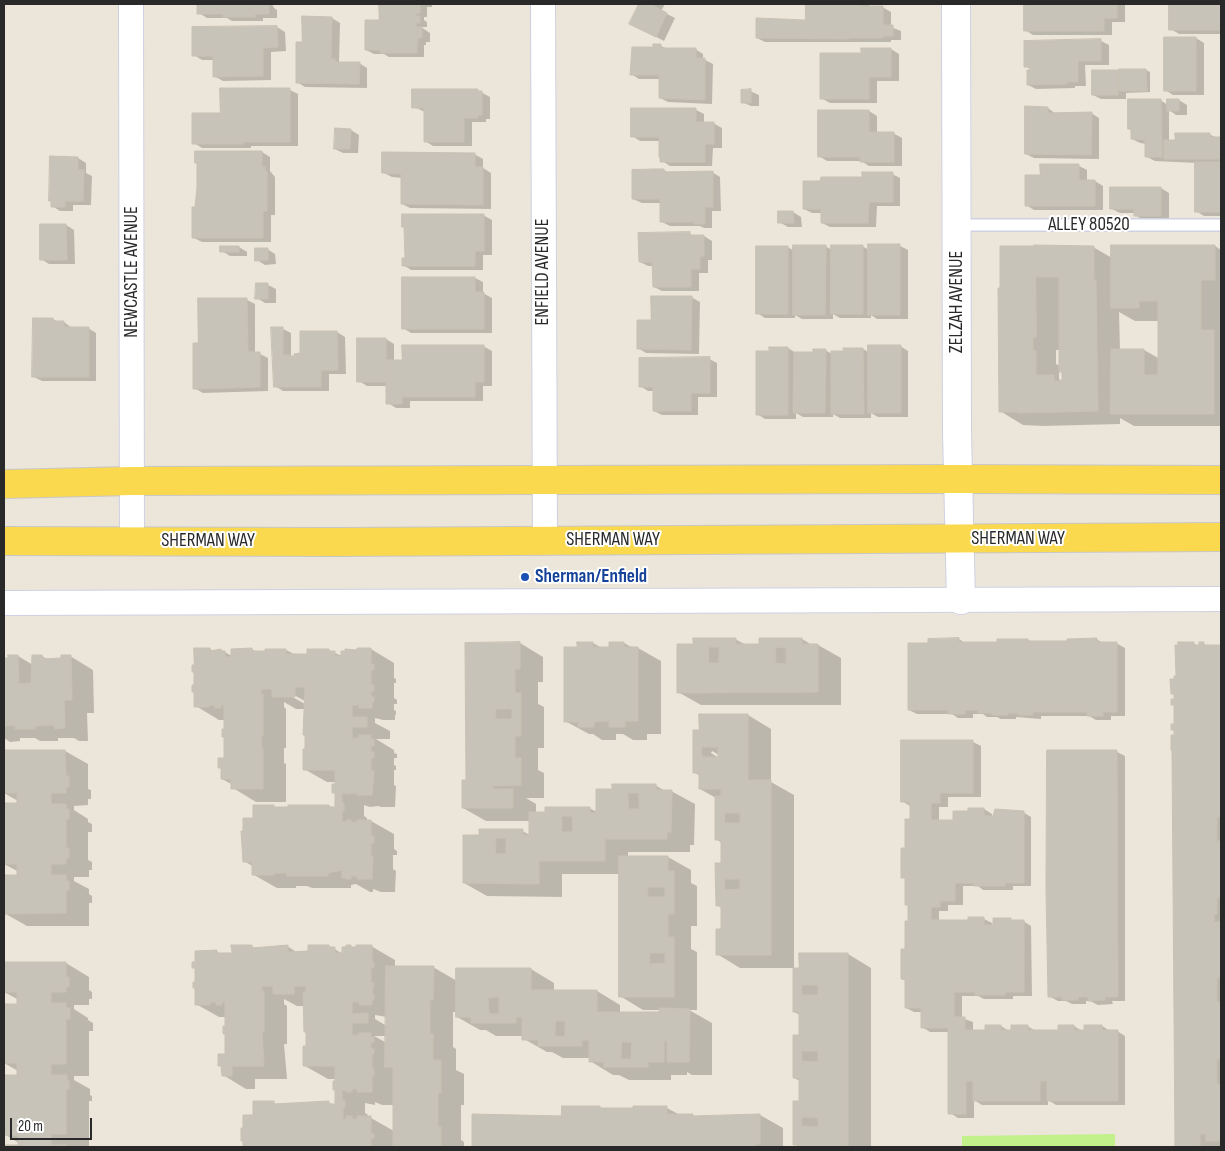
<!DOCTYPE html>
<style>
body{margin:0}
#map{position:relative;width:1225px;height:1151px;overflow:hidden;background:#ece5d9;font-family:"Sofia Sans Condensed",sans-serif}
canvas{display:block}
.frame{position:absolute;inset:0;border:5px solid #292929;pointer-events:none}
.scale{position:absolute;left:10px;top:1118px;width:82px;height:22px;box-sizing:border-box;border:2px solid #292929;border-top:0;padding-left:6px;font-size:15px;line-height:18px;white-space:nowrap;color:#292929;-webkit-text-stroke:4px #fff;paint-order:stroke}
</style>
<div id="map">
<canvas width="1225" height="1151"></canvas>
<div class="frame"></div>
<div class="scale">20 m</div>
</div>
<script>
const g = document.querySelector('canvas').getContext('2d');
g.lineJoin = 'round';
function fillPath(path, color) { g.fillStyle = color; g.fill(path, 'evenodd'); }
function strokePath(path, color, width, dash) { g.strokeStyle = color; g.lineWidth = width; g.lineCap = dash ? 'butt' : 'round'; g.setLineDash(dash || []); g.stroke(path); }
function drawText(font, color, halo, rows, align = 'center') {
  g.font = font + ' "Sofia Sans Condensed",sans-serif'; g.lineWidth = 4; g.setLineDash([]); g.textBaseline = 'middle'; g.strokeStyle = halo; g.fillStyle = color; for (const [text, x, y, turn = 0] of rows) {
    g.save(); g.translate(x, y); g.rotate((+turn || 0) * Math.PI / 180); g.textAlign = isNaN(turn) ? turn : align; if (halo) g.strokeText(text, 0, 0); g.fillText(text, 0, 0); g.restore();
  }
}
const pitch = new Path2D(`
 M1115,1134V1147H962V1136Z`);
const shadow = new Path2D(`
 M196,4H272L274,8L277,10V18H263V21H232L227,18H207L199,13V5Z
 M380,4H432V7H427V17H424V20L427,22V27H421L430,33V42H426V45H424V57H389L384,54H374L366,50L380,21Z
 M640,4H665L661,11L675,18L664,41L631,24Z
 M806,4H869V7H882L891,12V27L901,31V40H891V42H765L757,38L806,22Z
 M1025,4H1125V22H1112V35H1033L1025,30Z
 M1170,4H1221V34H1179L1171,29Z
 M332,18L340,23L339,63H359L367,68V88L305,87L297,82L303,43Z
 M277,27L285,32L286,51L271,52V80L223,81L214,76V60H202L194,55Z
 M1196,38L1204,43V95H1173L1165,90Z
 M1101,41L1109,45V65H1085L1086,86H1075V88L1036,89L1028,85L1034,71L1025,66Z
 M661,46L667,49H695L703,54V59L713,64L712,104L668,102L660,98V79H639L631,74L655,48Z
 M863,49H891L899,54V81H877V103H830L821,98L863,55Z
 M1146,70L1150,72V92L1126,93V99H1101L1093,95L1118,71L1120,72Z
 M290,90L298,94V146H251V148H202L194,143Z
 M477,90L490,97V119H486V122H472V146H433L425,141V112L414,107Z
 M750,91L759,95V106H751L742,102Z
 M1160,100L1168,105V100H1179L1187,105V115H1176L1169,110V141L1209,134L1217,138H1221V216H1204L1196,211V163L1155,161L1147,157V144L1140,143L1132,139V130L1129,129Z
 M1048,108L1056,114L1091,113L1099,118V159L1034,158L1026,154Z
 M696,110L704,114V123H713L722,128V148H713L712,166H670L662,161L660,141H640L632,136Z
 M869,111L877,116V133H893L902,138V166H869L861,161H827L819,156Z
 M351,130L359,135L358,153H343L335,149Z
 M262,152L270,157V171L275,177V215H271V242H202L194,238Z
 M474,154L483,159V168L491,173V209L410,208L402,204V178L392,177L384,173Z
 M78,158L86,163V173L92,176L91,205H73V211H60L52,206Z
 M1079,166L1087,170V181H1095L1103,186V210H1034L1026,205L1041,176Z
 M664,170L669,173L712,172L720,177L721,211H712V228H704L700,226H670L662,222L661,203H642L633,199Z
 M892,174L900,178V206H877L876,227H830L822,223V213H812L804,209L863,179Z
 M1161,188L1169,193V220H1143L1135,215V213H1120L1112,209Z
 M793,212L801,217L802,227H788L779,222Z
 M483,215L492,220V255H483V270H411L403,265L406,260L405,228L403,227Z
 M42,225H66L74,230L75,264H49L41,259Z
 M690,234L694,236H704L712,241V260H708V273H699V291H662L654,287L653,266H648L640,262Z
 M825,246L832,250L862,246L869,250L900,246L908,250V319H877L871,315V318H840L833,314V319H802L795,315V318H765L757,313L787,247L795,251Z
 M1215,246L1221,250V426H1134L1120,418V424L1043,426L1023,425L1000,411V290L1093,247L1112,258ZM1119,312L1135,321H1160V359L1144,350H1120ZM1056,350H1060V366L1056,364ZM1059,371L1064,374V382L1059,379Z
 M239,247L247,252V256H230L222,251Z
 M267,249L275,254L276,264L265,265L257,260Z
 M475,278L483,282V293L492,298V333H411L403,328Z
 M268,285L276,289V303H265L257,298Z
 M691,297L700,302L699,354L646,353L638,348L652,321Z
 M247,300L255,304V354H260L268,358V391L203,393L194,388L199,345Z
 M53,319L58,322H64L72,328H88L96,333V381H42L34,377Z
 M283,329L291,333V358L301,354L337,332L345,337L346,374H329V391H283L275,386Z
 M359,339H386L394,344V361H403L483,346L492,351V386H483V401H410V408H396L388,403V386H367L359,381Z
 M900,346L908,351V417H878L871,413V418H840L833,414V417H803L796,413V419H765L757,414L770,353L788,348L796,353L815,354L825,350L832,354L863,349L870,353Z
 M709,359L717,363V397H698V415H662L654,411V391H648L640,386Z
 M735,639L746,645H760V639H802L812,645H818L841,658V705H701L678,692L694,645Z
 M959,639L965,643H998L1028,640L1032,642H1068L1096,639L1103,643H1116L1125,648V716H1111V720H1096L1089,716H1041V719L1016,717V719H1001L997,717H987L983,714H973V718H958L952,714H917L909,710L929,644Z
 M520,643L543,657V682H538V704L544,707V748H538V770L544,773V798H526L536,804V813L589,808L597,812V791L655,785L665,791H671L695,804L694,845H690V852H628V857H668L691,870V883L697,886V926H691V949L697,952V1010H689L712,1023V1075H692L687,1072V1075H671V1080H629L619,1075H613L590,1061V1058H563L552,1052H547L524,1039V1036H496L486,1030H480L457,1017V1012H453V1047L456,1049V1070L464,1074V1105H461V1140L464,1142V1147H245V1142L242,1141L254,1116L274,1103L278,1105L290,1103H329L336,1105V1079H328L305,1066L307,1047L305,1006H297L284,999V1004L287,1006V1044H284L287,1079H255V1089H246L223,1075L226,1055L227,1017H219L196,1004V989L194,988L216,951L222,955H233L251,946L256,949L287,946L298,953L309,952L329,946L343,954L350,946L354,948L371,946L395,960V967H433L457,981L531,969L554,983V991H597L620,1005V1014H661V1010H643L620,996V874H562V897L487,896L464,883L480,836L522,831L530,835L531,821H486L463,808L467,781V644ZM375,1015L387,1017V1026L375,1019ZM374,1036H387V1043ZM375,1102L382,1105H394V1131L371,1118H368V1115L365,1113V1103L375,1105Z
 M593,643L602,648H610L624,643L633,648H638L661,661V734H647V740H633L623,734H616V740H602L593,734H589L565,721L579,648Z
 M1193,643L1198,646H1200V643L1209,646H1221V1147H1176L1174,750L1175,731L1172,729L1175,725V706L1172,704L1175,701V695L1172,694L1175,680Z
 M210,649L213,651L221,650L232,656L252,649L256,652H266V650H286L296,655H308L328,650L342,656L371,649L394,663V678L396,679V683H394V698L397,700V704H394V710L396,711V715H395V720H383L375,718V723L390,731V739H376L394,750V753L397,754V758H394V765L396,766V770H394V785L396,786L395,807H381L378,806L370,807L364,805V816L367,818V821H371L394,834V849L397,851V855H393V869L396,871L395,892H381L373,889V892H370L356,884L351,885V888H312L307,886H296V888H277L254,875V867L244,861L254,820L289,808L329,806L336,808V782H327L304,769L307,751L305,709H296L284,702V707L286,709V748H284V763L286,764V802H256L233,788V785L222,779V769L219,767L225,759V720H219L196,706ZM290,693L305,701V704L289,695Z
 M18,656L33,665L42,656L48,660L62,659L70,656L93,670L94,713H87L88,741H79L74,738H58V741H40L35,738H20V741L10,742L4,738V659Z
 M748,715L771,729V782L794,795V970L848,954L871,968V1147H800L794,1144L800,1103V1081L794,1078L800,1036V1015L794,1012V968H740L717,954L722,931V908L717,905L722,864V843L716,839V798L700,789V776L694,772L700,731ZM712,751L719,755V758L711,753Z
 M973,742L981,746V797H948V807H939V822H954L969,812L984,809L992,814V817L1023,812L1031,817V886H1013V890H983L978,886H963V905H948V911H939V921H969L984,919L992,923V926L1010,919L1014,921H1023L1031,926L1032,996H1013V999H984L978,996H962V1018L973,1022V1031H986L1001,1026L1009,1031L1027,1026L1036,1031H1060L1074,1026L1082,1031L1102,1026L1110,1031H1117L1125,1036V1105H1056L1048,1100V1105H982L974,1100V1118H958L950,1113V1032H930L922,1027V1012H914L906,1008V981L902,979L910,922L907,880L902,877L912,821L910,806L902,801Z
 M65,751L88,764V789L91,790V799H88V805L74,806V810L88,819V822L92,824V832H88V860L92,862V870H89V877H74V881L89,889V894L92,896V903H89V926H27L4,913V876H19V872L4,864V804H18V801L4,793V752Z
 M1117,752L1125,756V1001H1112L1113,1004L1098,1005L1090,1001H1086V1004H1072L1066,1001H1058L1049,996Z
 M4,963H66L89,977V990L92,992V999H89V1005H74V1009L88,1018V1020L93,1023V1031H89V1076H74V1080L90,1089V1095L92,1096V1101H89V1146L4,1147L19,1146V1143L4,1134V1082L18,1076V1071L4,1063V1005H19V1000L4,992Z
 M600,1107L604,1110L667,1108L680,1115H692L696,1117L760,1115L783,1128V1147H473V1115L562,1118Z`);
const building = new Path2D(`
 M195,4H269V14H255V17H223V14H197V4Z
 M379,4H420V13H416V16H420V23H416V27H422V38H418V41H417V53H380V50H365V20H379Z
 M639,4H655L654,6L667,13L656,37L629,24Z
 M806,4H861V6H883V25H893V36H883V38H849V39L756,38V18L805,20Z
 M1024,4H1117V18H1104V31H1024Z
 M1169,4H1221V30H1169Z
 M302,16L332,17L331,59H335V62H360L359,84L296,83V42H302Z
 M277,26L278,47L263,48V76L213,77V56H192V27Z
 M1164,37H1196V91H1164Z
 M1101,39V61H1078V82H1067V84L1027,85V70H1030V67H1024V41Z
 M653,44H661V48H696V58H705V100L659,98V75H630L632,47H653Z
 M861,48H891V77H869V99H820V53H861Z
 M1119,69H1146L1147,91H1119Z
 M1092,70H1118V95H1092Z
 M220,88H290V142H243V144H192V113H220Z
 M412,89H478V91H482V115H478V118H464V142H424V108H412Z
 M751,89V103H741V90Z
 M1128,99H1161L1162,157H1145V140L1131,139V129H1128Z
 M1167,99H1179V111H1167Z
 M1025,106L1048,107V113L1092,112L1091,155L1025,154Z
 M631,108H696V122H714V144H705V162H660V157H659V137H631Z
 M818,110H869V132H894V162H860V157H818Z
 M335,128L351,129L350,149H334Z
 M1175,133H1210V137H1221V159H1164V140H1175Z
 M195,151H262V167H265V171H267V211H263V238H192V207H195L197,187V163H195Z
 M382,152L475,153V167H483V205L401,204V174L382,173Z
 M50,156L78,157V170H84L83,201H65V207H51V201H49Z
 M1195,162H1221V212H1195Z
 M1040,164H1079V180H1095V206H1025V175H1040Z
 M654,169H664V172L713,171V207H705V224H694V222H660V199H632V170Z
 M862,172H893V202H869L868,223H821V209H803V181H820L821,177H862Z
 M1110,187H1161V216H1134V209H1110Z
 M778,211H793L794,223H778Z
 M402,214H484V251H475V266H402V258H405L404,227H402Z
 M40,224H66L67,260H40Z
 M690,232V235H704V256H700V269H691V287H653L652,262H639L638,233Z
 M868,244H900V315H868Z
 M793,245H826L825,315H793Z
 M831,245H863V314H831Z
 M1034,245L1094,246V280H1096L1098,411L1018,413V412H999L998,288H1000V246H1034ZM1036,277H1059V372H1062V381H1054V375H1036V351H1033V337H1036Z
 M1111,245H1215V280H1201V330H1214V414H1110L1111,349H1144V375H1158V301H1139V308H1111Z
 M220,246H239V252H220Z
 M756,246H788V314H756Z
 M255,248H268V260L255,261Z
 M402,277H475V292H484V329H402Z
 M256,283H268V299H255Z
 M651,296H692L691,350L637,349V320H651Z
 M198,298H247L248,352H260V387L193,389V343H198Z
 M33,318H53V321H64V327H89V377H32Z
 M271,327H283V355H289V356H294V354L300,353V331H337L338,370H321V387H274Z
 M357,338H386V382H357Z
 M402,345H484V382H475V397H402V404H386V360H402Z
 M868,345H901V413H868Z
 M769,347H788V415H756V351H769Z
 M843,348H863L864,414H831V351H844Z
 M813,349H826L825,413H793L794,352H813Z
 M710,357V393H691V411H653V387H639V358Z
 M693,638H736V644H759V638H802V644H818V692L677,693V644H693ZM709,647H719V663H709ZM776,647L786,648V664L776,663Z
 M959,638V642H997V639H1028V641H1067V639L1097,638V642H1117V712H1103V716H1087V712H1033V715H1018V713H1008V715H992V713H978V710H965V714H948V710H908V643H928V639Z
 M520,642V669H515V693H521V736H515V758H521V785L493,786V789H513V808H462V780H466L465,643ZM496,709H512V719H496Z
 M577,642H593V647H609V642H624V647H638V721H625V727H609V721L594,722V727H578V722H564V647H577Z
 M1178,642H1194V645H1199V642H1204V645H1221V817H1217V841H1221V898H1217V914H1214V922H1221V978H1217V1002H1221V1059H1217V1084H1221V1141H1206V1134H1200V1147H1175L1172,750H1171V735H1174V730H1171V724H1174V705H1171V699H1174V694H1171L1170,679H1174V676H1176L1175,645H1178Z
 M194,648H210V651L221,649V651H225V657H231V649L252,648V651H265V649H286V654H307V649H329V651H335V656H341V651H345V649L357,650V648H371V664H374V670H371V685H374V691H371V697H374V702H372V708H359V705H352V717H367V727H352V738H359V735H371V739H374V746H371V752H374V758H371V771H374L372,795H357V793L346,794V793H342V803H344V811H342V822H346V820H351V822H357V820H371V836H374V843H371V856H373L372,879H357V876H351V879H346V878H342V870L328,873V876H287V873H274V875H252V862H243L241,831H243V818H253V805H274V807H288V805H329V807H335V793H332V784H335V770H303V749H305V735H303L305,687H295V697H272V689H261V694H263V736H261L262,749H263V789H231V779H221V768H218V758H224V737H222V729H224V705H221V708H215V705H209V707H194V692H192V685H194V672H192V665H194Z
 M8,655H18L19,684L31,683L32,655H42L43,659L61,658V655H71L72,700H64L65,728L55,729L54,725L35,726V729H15V725L4,726V658H8Z
 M699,714H748V780H771V955H716V929H721V906H716L715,863H721V840H715V796H721V789H699V773H693V730H699ZM702,747H718V757H702ZM725,813H740V823H725ZM725,879H740V889L725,890Z
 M901,740H973V793H940V803H931V820H953V811H968V808H984V816H993L995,809L1024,811V883H1005V886H974V883H955V901H940V907H931V920H968V917H984V925H993V918H1011V920H1024V992H1005V995H975V992H954V1017H965V1030H985V1025H1001V1030H1011V1025H1028V1030H1058V1025H1074V1030H1084V1025H1102V1030H1118V1101H1047V1081H1040V1101H973V1081H966V1114H948V1028H921V1008H905V979H901V949H905V921H908V905H905V878H901V848H905V819H910V802H901Z
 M4,750H65L66,776H69V787H66V793H51V804H66V809H69V819H66V848H69V858H66V864H51V875H66V881H69V890H66V913L4,914V875H17V864H4V803H17V793H4Z
 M1047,750H1117L1118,997H1105V1000L1088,1001V997H1078V1000H1062V997H1048L1046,888Z
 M612,784H656V790H672L671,832H667V839H605V861H539V884L463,883V835H479V829H523V835H529V812H545V807H590V813H596V789H612ZM628,793H639V809H629ZM562,816H572L573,832H562ZM496,838H506V854H496Z
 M619,856H668V871H674V914H668V937H674V997H619ZM648,887H665V897H648ZM650,953H665V963L650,964Z
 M231,945H252V948L288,945V952L308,951V945H329V947H335V953H342V947H346V945H351V947H356V945H372V962H374V968H371V983H374L372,994H374V1000H372V1005H359V1002H352V1014L368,1013V1023H352V1035H359V1033H371V1037H374V1042H371V1049H374V1054H372V1069H374V1076H372V1092H357V1089H352V1092H346V1090H342V1100H345V1108H343V1119H346V1116H352V1119H357V1116H371V1134H374V1138H371V1147H243V1141H241V1128H243V1115H253V1101H274V1104L329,1101V1104H335V1090H333V1081H335V1066H303V1046H306V1032H304L303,992H306V986H294V994H273V986H262V991H264V1032H262L264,1066H232V1076H222L221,1066H218V1054H225V1034H223V1026H225V1002H222V1005H216V1002H210V1005H195V988H193V982H195V968H192V962H195V951L217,950V953H232Z
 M799,953H848V1147H799V1145H793V1101H799V1078H793V1035H799V1012H793V968H799ZM802,985H818V995H802ZM802,1051H818V1062L802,1061ZM802,1117L818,1118V1127L802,1126Z
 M4,962H66V977H69V987H66V992H51V1003H66V1008H70V1019H66V1064H51V1075H67V1081H69V1089H66V1134H51V1145H66V1147H4V1145H18V1135H4V1075H17V1063H4V1004H17V992H4Z
 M386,966H434L433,1000H430V1034H433V1060H441V1093H438V1127H441V1147H393V1067H385Z
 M456,968H531V990H597V1012H659V1008L690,1009L689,1062H667V1041H664V1062H648V1067H604V1062H589V1040H582V1046H538V1040H522V1017H516V1023H471V1017H456ZM499,997V1014H489L488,998ZM556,1021H565V1037L555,1036ZM622,1042H632L631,1059H621Z
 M562,1106H600V1108H633V1106H667V1114H693L692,1116L760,1114V1144H756V1147H472V1114L561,1116Z`);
const service = new Path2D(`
 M956,225H1221`);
const minor = new Path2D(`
 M131,4L132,540
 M543,4L545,540
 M4,603L1221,599`);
const tertiary = new Path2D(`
 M956,4L957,432L961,600`);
const primary = new Path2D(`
 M4,484L132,481L958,479L1221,480
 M4,541L334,542L1221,537`);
const markers = [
 [525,577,5,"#1a4fb4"]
];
const streetNames = [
 ["ALLEY 80520",1089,225],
 ["NEWCASTLE AVENUE",132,272,-90],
 ["ENFIELD AVENUE",543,272,-90],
 ["ZELZAH AVENUE",957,302,-90],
 ["SHERMAN WAY",1018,539],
 ["SHERMAN WAY",613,540],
 ["SHERMAN WAY",208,541]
];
const transitNames = [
 ["Sherman/Enfield",535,577]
];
fillPath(pitch, '#c2f08b');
fillPath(shadow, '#0003');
fillPath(building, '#c7c3b8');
strokePath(building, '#c8c1b3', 1);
strokePath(service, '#ced1e3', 14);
strokePath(minor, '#ced1e3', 26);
strokePath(tertiary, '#ced1e3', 30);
strokePath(primary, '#c7c7c7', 30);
strokePath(service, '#fff', 11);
strokePath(minor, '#fff', 24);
strokePath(tertiary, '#fff', 28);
strokePath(primary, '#fbd94f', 28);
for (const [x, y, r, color] of markers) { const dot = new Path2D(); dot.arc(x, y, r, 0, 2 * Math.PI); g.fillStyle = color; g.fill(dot); strokePath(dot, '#fff', 2); }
drawText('19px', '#292929', '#fff', streetNames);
drawText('bold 19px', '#164399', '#fff', transitNames, 'left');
</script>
